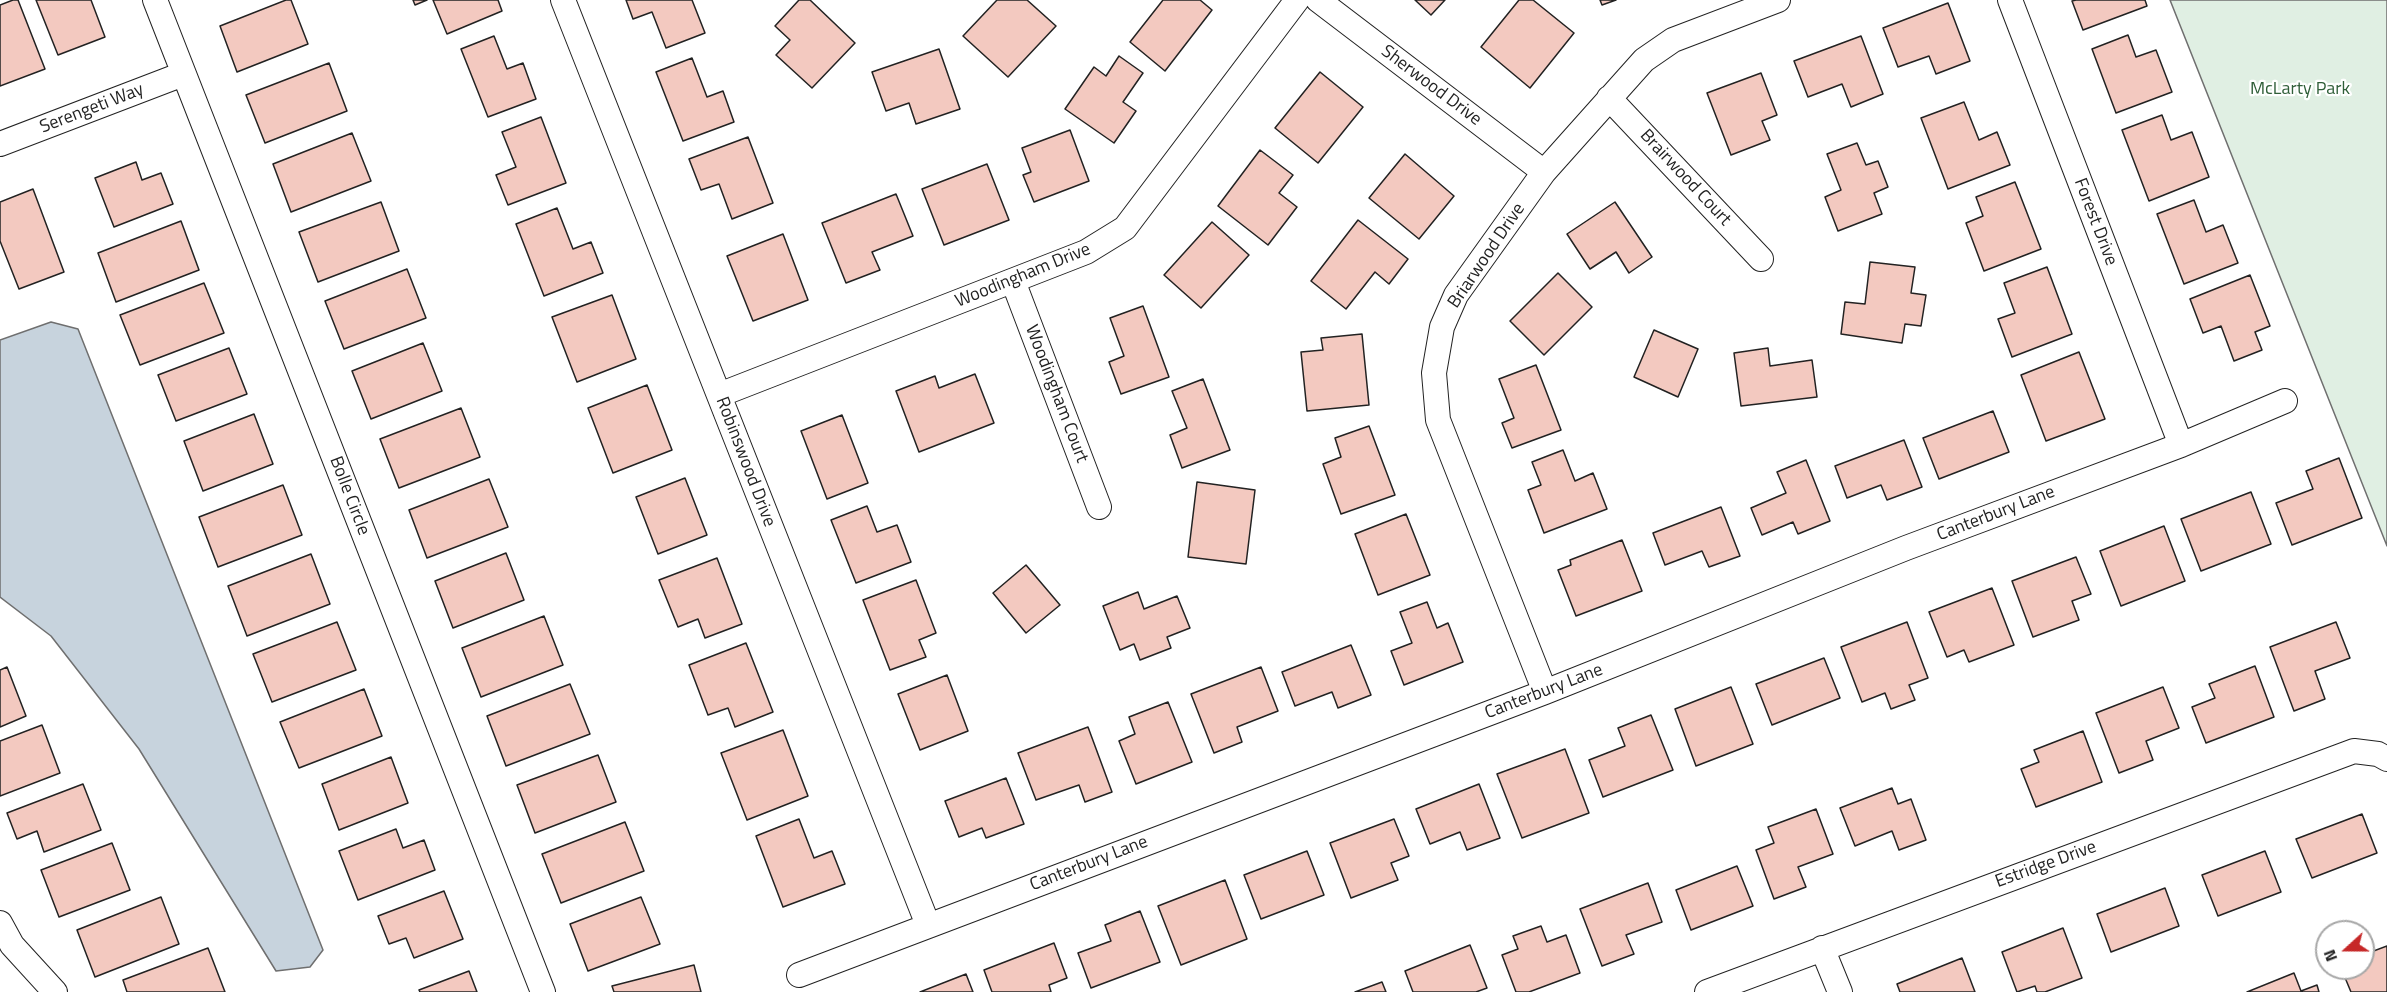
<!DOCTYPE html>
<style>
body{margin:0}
#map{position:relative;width:2387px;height:992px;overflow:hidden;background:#fff;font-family:"Titillium Web",sans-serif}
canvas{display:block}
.north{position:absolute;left:2315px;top:920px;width:60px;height:60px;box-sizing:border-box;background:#fff;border:2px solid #a7a7a7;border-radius:50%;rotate:249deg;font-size:16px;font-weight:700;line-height:24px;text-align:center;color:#222}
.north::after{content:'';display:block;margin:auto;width:21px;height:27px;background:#c62828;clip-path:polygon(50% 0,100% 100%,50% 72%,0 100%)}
</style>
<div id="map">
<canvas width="2387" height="992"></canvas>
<div class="north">N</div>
</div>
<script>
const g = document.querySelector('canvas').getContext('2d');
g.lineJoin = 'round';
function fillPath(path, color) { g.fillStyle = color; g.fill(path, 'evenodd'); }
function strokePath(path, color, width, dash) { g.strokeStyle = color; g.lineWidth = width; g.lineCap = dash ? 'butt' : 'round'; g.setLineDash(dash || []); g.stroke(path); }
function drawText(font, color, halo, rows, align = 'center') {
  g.font = font + ' "Titillium Web",sans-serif'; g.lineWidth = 4.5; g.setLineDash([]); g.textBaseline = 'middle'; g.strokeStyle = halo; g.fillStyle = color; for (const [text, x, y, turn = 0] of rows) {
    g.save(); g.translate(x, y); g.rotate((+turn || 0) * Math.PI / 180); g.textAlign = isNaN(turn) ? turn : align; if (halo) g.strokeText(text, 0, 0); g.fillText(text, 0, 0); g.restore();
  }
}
const green = new Path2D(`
 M2170,0H2387V546Z`);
const water = new Path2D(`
 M51,322L78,329L323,950L310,967L276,971L139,749L51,636L0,597V340Z`);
const building = new Path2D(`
 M13,0H18L45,69L0,86V5Z
 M36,0H91L105,37L58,55Z
 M286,0H291L308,44L237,72L220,26Z
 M413,0H427L415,5Z
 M433,0H498L502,11L447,34Z
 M626,0H692L705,33L666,48L652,12L633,19Z
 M799,0H810L855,43L812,88L776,55L790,40L775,26Z
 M997,0H1027L1056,26L1008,77L963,36Z
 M1163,0H1200L1212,10L1165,71L1130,42Z
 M1415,0H1445L1431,15Z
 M1519,0H1533L1574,33L1530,88L1481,47Z
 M1600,0H1616L1602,5Z
 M2076,0H2145L2147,6L2083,30L2072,1Z
 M1948,3L1970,61L1936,74L1929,56L1898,67L1883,28Z
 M2128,35L2136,57L2156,50L2172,92L2116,113L2092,49Z
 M494,36L507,69L523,63L536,99L488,117L461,49Z
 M1861,36L1883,94L1851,107L1842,84L1808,97L1794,61Z
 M939,49L960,109L916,124L909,103L886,111L872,72Z
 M1119,56L1143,73L1123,102L1136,111L1114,143L1065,109L1094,67L1106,76Z
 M692,58L707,97L723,91L734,122L683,141L656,72Z
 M329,63L347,111L265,143L246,95Z
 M1320,72L1363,107L1318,163L1275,128Z
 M1761,73L1777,115L1762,121L1770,140L1731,155L1707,93Z
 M1964,102L1979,140L1997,132L2010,165L1948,189L1921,118Z
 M2162,115L2171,140L2192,132L2209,177L2149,201L2122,130Z
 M541,117L566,183L508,205L496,175L516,167L502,132Z
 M1070,130L1089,181L1034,202L1023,175L1031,172L1022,148Z
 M352,133L371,181L291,212L273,164Z
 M748,137L773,203L732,219L719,184L701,190L689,159Z
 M1857,143L1866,165L1878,161L1888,187L1874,193L1882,214L1838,231L1825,197L1841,190L1827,154Z
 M1260,150L1293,175L1279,193L1297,207L1268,245L1218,206Z
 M1405,154L1454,196L1419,239L1369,198Z
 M136,162L142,180L161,173L173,204L114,227L95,178Z
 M987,164L1009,220L944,245L922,189Z
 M2015,182L2041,249L1984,271L1966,223L1983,216L1976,197Z
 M33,189L64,272L19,289L0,241V202Z
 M896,194L913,236L872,252L880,270L846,283L822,223Z
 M2194,200L2206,232L2223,225L2238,263L2184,284L2157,214Z
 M381,202L399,251L318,282L299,232Z
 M1615,202L1652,257L1629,273L1616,252L1590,269L1567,234Z
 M557,208L573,249L591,242L603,273L544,296L516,224Z
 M1358,220L1408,259L1389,284L1375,272L1346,309L1311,281Z
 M181,221L199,270L116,302L98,253Z
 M1212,222L1249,255L1201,308L1164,275Z
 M783,234L808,300L753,321L727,256Z
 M1870,262L1915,267L1911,293L1926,295L1921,326L1905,324L1902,343L1841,334L1845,302L1865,304Z
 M2047,267L2072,334L2012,357L1998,319L2015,313L2004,283Z
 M407,269L426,318L344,349L325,301Z
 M1558,273L1592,307L1544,355L1510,321Z
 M2250,275L2270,326L2255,332L2262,350L2234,361L2221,326L2203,333L2190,299Z
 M204,283L224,333L140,365L120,315Z
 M612,295L636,359L577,382L552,317Z
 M1143,306L1169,377L1121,394L1109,362L1124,356L1110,318Z
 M1654,330L1698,349L1678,397L1634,377Z
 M1362,334L1369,405L1307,411L1301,352L1323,350L1321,338Z
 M423,343L442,391L371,419L352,371Z
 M229,348L247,394L176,421L158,375Z
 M1768,348L1770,366L1812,360L1817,397L1741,406L1734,353Z
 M2079,352L2105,419L2046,441L2021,375Z
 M1536,365L1561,430L1512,448L1502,423L1514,418L1499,379Z
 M975,374L994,423L919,452L896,391L935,376L939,388Z
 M1203,379L1230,450L1182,468L1170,435L1187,428L1172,391Z
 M647,385L672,450L613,473L588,408Z
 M461,408L480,457L399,488L380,439Z
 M1993,411L2009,452L1939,479L1923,438Z
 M254,414L273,464L203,491L184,441Z
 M842,415L868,483L827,499L801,431Z
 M1369,426L1395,495L1341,514L1323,464L1341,457L1335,438Z
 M1904,440L1922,487L1887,500L1881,485L1847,498L1835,466Z
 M1563,450L1575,481L1593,473L1607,509L1544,533L1528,490L1541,485L1532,462Z
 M2339,458L2362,518L2292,545L2276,503L2313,489L2306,471Z
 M1806,460L1830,521L1798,534L1793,522L1762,535L1751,508L1786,493L1777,472Z
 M685,478L707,535L658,554L636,497Z
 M489,479L508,527L427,558L409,510Z
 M1197,482L1255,490L1246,564L1188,557Z
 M283,485L302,535L218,567L199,517Z
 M2251,492L2271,544L2201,571L2181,519Z
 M867,506L877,532L897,525L911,562L856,583L831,520Z
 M1721,507L1740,556L1709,567L1702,551L1665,565L1653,533Z
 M1406,514L1430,575L1378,595L1355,534Z
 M2164,526L2185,581L2121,606L2100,551Z
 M1622,540L1642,591L1576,616L1558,570L1571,565L1570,560Z
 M506,553L524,600L453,628L435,581Z
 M311,554L330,604L247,636L228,586Z
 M2076,557L2091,594L2072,601L2079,620L2033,637L2012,581Z
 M717,558L742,624L705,638L698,619L678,627L659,580Z
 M1026,565L1060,605L1026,633L993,593Z
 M916,580L936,633L919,640L926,657L890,670L863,600Z
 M1992,588L2014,645L1969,662L1964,650L1947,657L1929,612Z
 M1138,592L1144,609L1177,596L1190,628L1167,637L1171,648L1140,660L1134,644L1120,650L1103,606Z
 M1427,602L1437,628L1448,623L1463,662L1404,685L1391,651L1412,643L1400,612Z
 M544,616L563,665L481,697L462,648Z
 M337,622L356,670L272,702L253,654Z
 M1907,622L1928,678L1909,685L1915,700L1891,709L1885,693L1862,702L1841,647Z
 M2336,622L2350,658L2315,671L2325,699L2294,711L2270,647Z
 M746,643L773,712L735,727L728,708L708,715L689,665Z
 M1351,645L1371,695L1338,708L1332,692L1295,706L1282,672Z
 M1824,658L1840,698L1772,725L1756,684Z
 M2255,666L2274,717L2206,743L2192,707L2215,698L2209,684Z
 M7,667L26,716L0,727V670Z
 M1261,667L1278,711L1237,727L1242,742L1214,753L1191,694Z
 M947,675L968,731L920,750L898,694Z
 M570,684L590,734L506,766L487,716Z
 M1731,687L1753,744L1696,766L1675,709Z
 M2163,687L2179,728L2146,741L2153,760L2119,773L2096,713Z
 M364,689L382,736L299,768L280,722Z
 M1168,702L1192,762L1136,784L1119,741L1135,734L1129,717Z
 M1651,715L1673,770L1603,797L1589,760L1625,746L1618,728Z
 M42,725L60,773L0,796V741Z
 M1088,727L1112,792L1085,802L1079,785L1036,800L1018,753Z
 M783,730L808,796L747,820L721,753Z
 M2083,731L2102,782L2036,807L2021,769L2039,762L2034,750Z
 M1565,749L1589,813L1522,838L1497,774Z
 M598,755L616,802L535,833L517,785Z
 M391,757L408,803L339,830L322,784Z
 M1006,778L1024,824L986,838L982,828L959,837L945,801Z
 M83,784L101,830L44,852L37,831L17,839L7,813Z
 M1479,784L1500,838L1467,850L1460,832L1430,844L1416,809Z
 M1892,788L1898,804L1911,799L1926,840L1899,850L1892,831L1855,846L1840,808Z
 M1816,809L1833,854L1798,867L1806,887L1774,899L1756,850L1774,843L1768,827Z
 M2362,814L2377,853L2312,878L2296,839Z
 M799,819L814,858L832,851L845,884L783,907L756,836Z
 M1394,819L1409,856L1391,863L1398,880L1351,898L1330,843Z
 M625,822L644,871L561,903L542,854Z
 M396,829L403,848L424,840L435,870L358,900L339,851Z
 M112,843L130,890L59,917L41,870Z
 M1307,851L1324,895L1261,919L1244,875Z
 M2265,851L2281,892L2218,916L2202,875Z
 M1737,866L1753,906L1691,930L1676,890Z
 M1225,880L1247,939L1181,965L1158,906Z
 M1648,883L1662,922L1626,935L1634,954L1602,966L1580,909Z
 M2165,888L2179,926L2111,952L2097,914Z
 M444,891L463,939L414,958L406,938L389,944L378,916Z
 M161,897L179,944L95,977L77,930Z
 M641,897L660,944L588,971L570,924Z
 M1140,911L1160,962L1091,988L1078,953L1111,941L1105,925Z
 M1541,926L1547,942L1566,935L1580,973L1529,992H1516L1502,955L1518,949L1513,936Z
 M2063,928L2082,978L2045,992H2037L2035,986L2017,992L2002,952Z
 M1054,943L1067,978L1049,985L1051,992H992L984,970Z
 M1470,945L1487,988L1476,992H1413L1405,971Z
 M2387,946V992H2351L2341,968H2363V955Z
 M208,948L225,992H127L123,980Z
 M1962,958L1975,992H1900L1897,984Z
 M694,965L701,992H614L612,986Z
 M469,971L477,992H420L419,990Z
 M2294,973L2301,991L2317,985L2319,992H2247Z
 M966,974L973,992H920Z
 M1382,982L1386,992H1355Z`);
const street = new Path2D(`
 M155,0L543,992
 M563,0L928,925
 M1318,0L1544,172
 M2010,0L2181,445
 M1609,98L1761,259
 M0,144L183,74
 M1013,281L1099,507
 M719,395L1086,252L1125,228L1297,0
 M1545,692L1438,420L1434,373L1442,327L1456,295L1544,172L1644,60L1673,40L1778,0
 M0,923L12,945L55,992
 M1822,948L1840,992
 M799,975L1545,692L1906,548L2181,445L2285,401
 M1707,992L2354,751L2378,754L2387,759`);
const streetNames = [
 ["Sherwood Drive",1431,86,37],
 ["Serengeti Way",92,109,-21],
 ["Brairwood Court",1685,178,47],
 ["Forest Drive",2095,222,69],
 ["Briarwood Drive",1487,256,-56],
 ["Woodingham Drive",1023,276,-22],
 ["Woodingham Court",1056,394,69],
 ["Robinswood Drive",745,462,69],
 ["Bolle Circle",349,496,69],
 ["Canterbury Lane",1996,514,-21],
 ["Canterbury Lane",1544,692,-21],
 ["Canterbury Lane",1089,864,-21],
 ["Estridge Drive",2046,865,-20]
];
const parkNames = [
 ["McLarty Park",2300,90]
];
fillPath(green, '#e0efe3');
strokePath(green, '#6f6f6f', 1.5);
fillPath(water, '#c7d3dd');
strokePath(water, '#6f6f6f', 1.5);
fillPath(building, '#f3c9c0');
strokePath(building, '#222', 1.5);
strokePath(street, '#222', 26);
strokePath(street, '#fff', 24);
drawText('18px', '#222', '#fff', streetNames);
drawText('18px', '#2f5e38', '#fff', parkNames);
</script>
